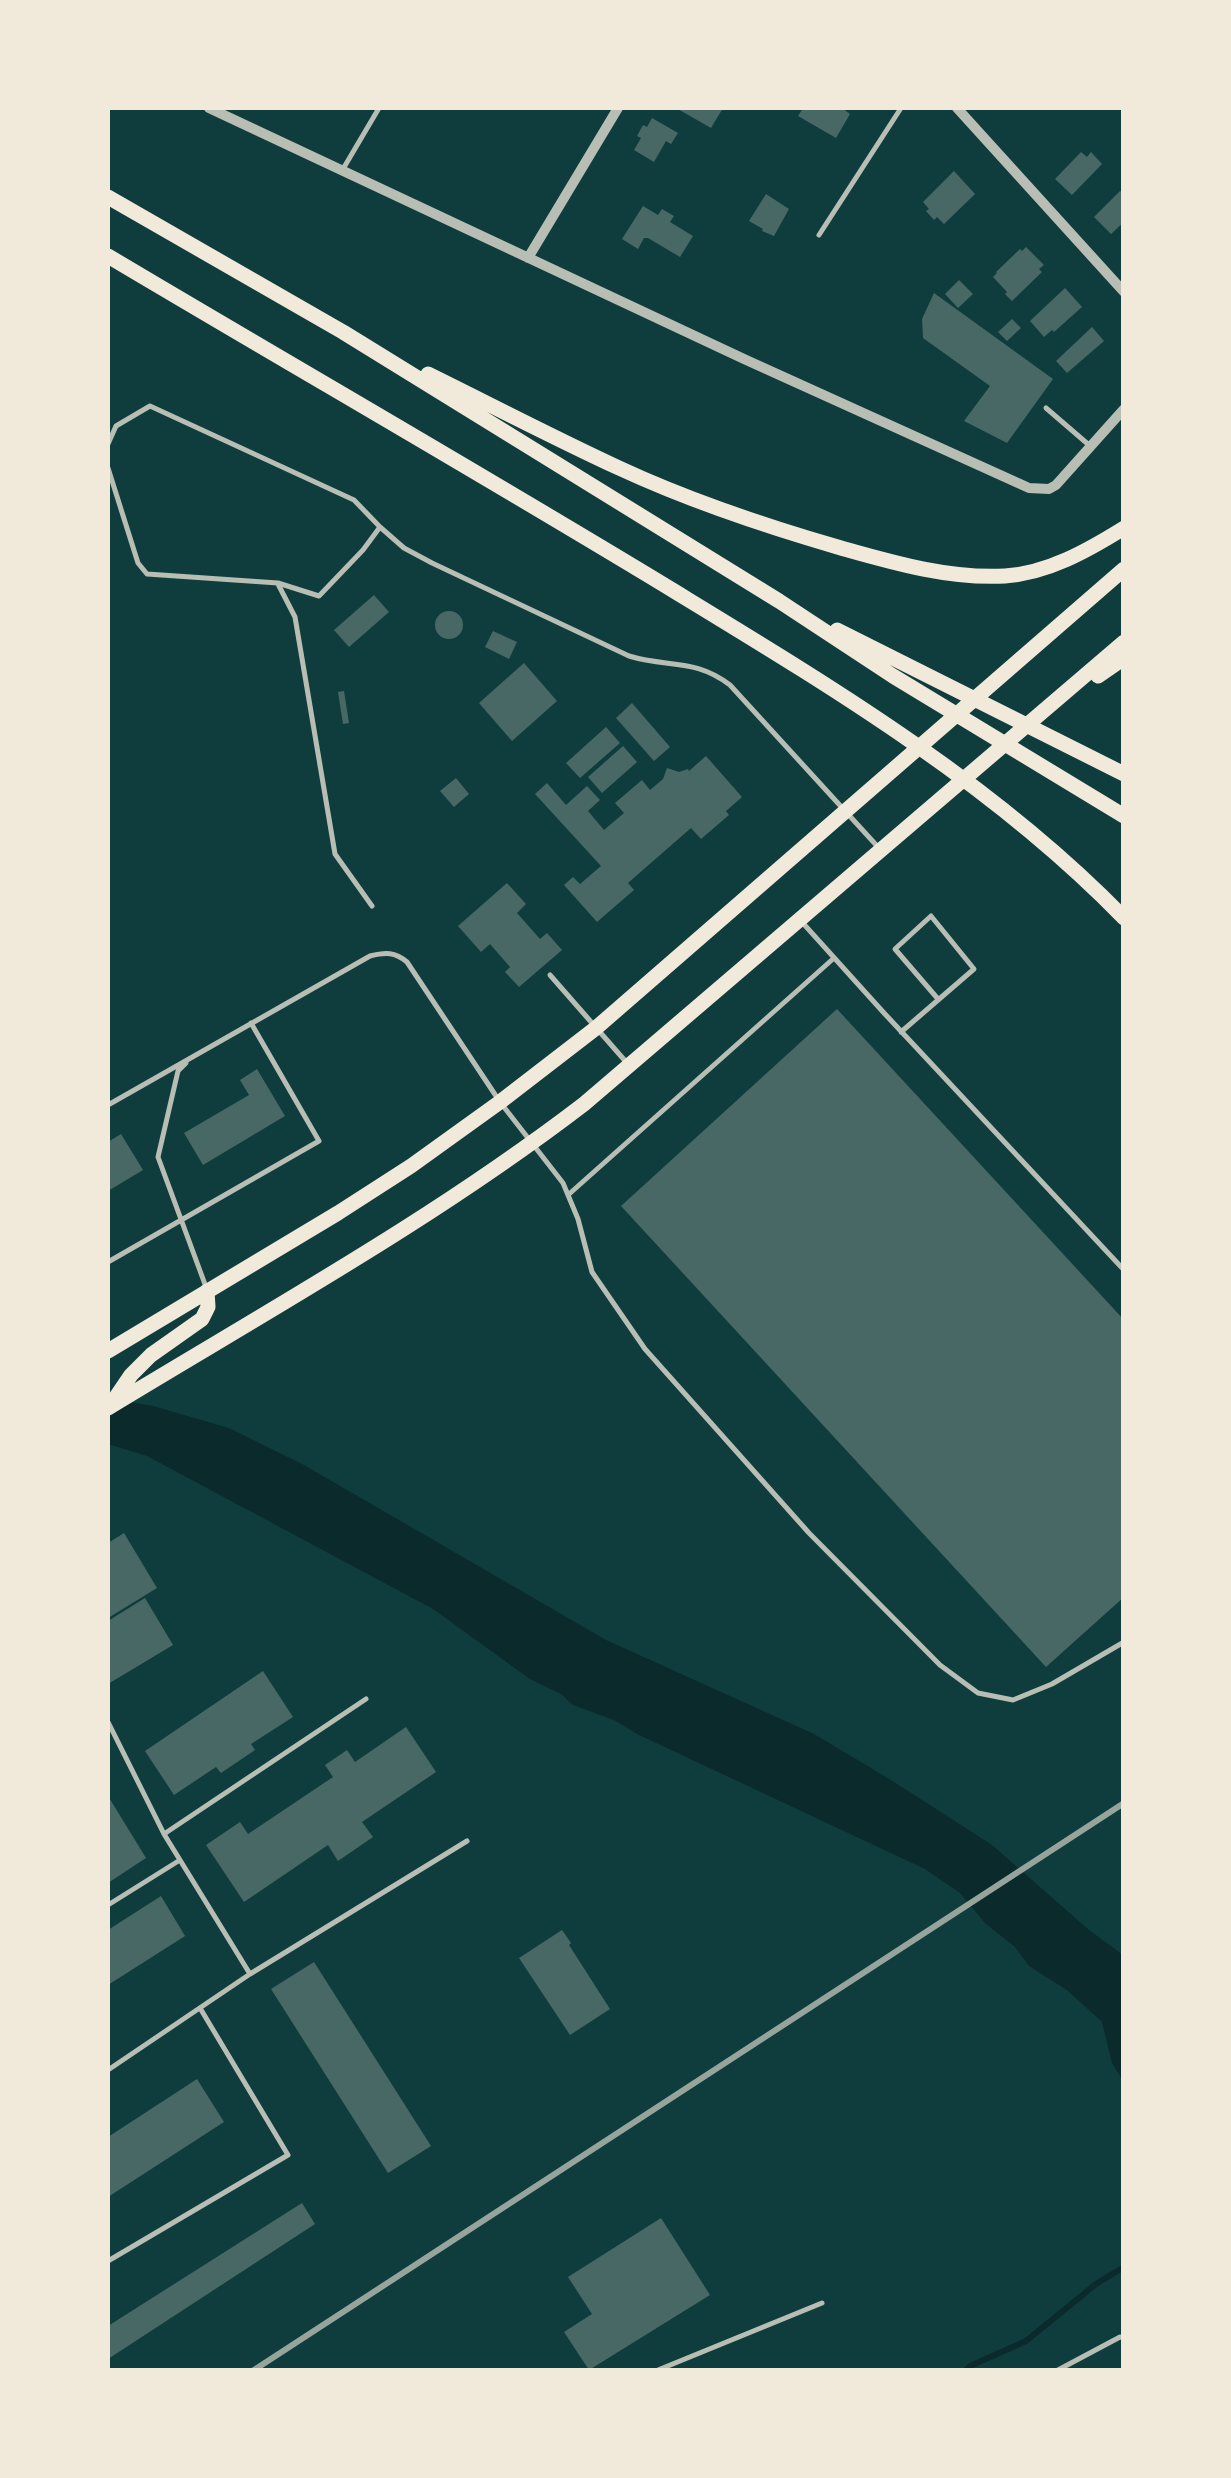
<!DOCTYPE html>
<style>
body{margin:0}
#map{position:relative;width:1231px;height:2478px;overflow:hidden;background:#0f3d3e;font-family:"Fira Sans",sans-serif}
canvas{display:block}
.frame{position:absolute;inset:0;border:110px solid #f1e9da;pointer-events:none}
</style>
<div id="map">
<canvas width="1231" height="2478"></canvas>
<div class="frame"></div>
</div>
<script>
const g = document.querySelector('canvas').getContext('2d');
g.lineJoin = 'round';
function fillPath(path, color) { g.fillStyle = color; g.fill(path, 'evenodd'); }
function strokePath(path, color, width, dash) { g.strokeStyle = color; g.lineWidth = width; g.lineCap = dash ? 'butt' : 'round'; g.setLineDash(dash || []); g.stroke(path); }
const water = new Path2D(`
 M108,1398L153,1406L229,1428L304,1465L606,1640L814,1734L891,1780L992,1845L1089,1930L1123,1955V2081L1112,2063L1102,2022L1067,1990L1029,1966L1015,1947L985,1923L960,1893L925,1869L637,1734L614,1720L573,1705L561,1694L530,1679L433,1609L147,1456L108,1444Z`);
const stream = new Path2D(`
 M966,2370L970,2366L1026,2341L1096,2284L1124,2267`);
const building = new Path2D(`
 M676,108H723L711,128Z
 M803,108H842L850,114L836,138L798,116Z
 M652,118L678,133L671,144L666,141L654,162L634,150L641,138L637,136L643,125L647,127Z
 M1081,152L1087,157L1091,152L1102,164L1072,195L1055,179Z
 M954,171L975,194L944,224L937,217L934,220L926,211L929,209L923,202Z
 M1120,191L1124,194V222L1111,234L1094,217Z
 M766,194L789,209L774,236L762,231L763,229L749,221Z
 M643,206L658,215L662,209L674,216L670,222L693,236L680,257L648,238H644L638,249L622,239Z
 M1026,247L1044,265L1039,269L1042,272L1012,301L1005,294L1007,292L993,277L997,273L996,272L1020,249L1022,251Z
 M959,280L973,294L958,308L945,294Z
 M1065,288L1082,307L1054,332L1052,330L1044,337L1030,321Z
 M934,293L1053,379L1007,443L964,421L990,386L923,338L922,319Z
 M1012,319L1021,328L1007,341L998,332Z
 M1092,327L1104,341L1067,373L1056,361Z
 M374,595L389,612L349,647L334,630Z
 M435 625a14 14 0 1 1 28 0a14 14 0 1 1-28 0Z
 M493,631L517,642L509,659L485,647Z
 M524,663L557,701L512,741L479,703Z
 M344,691L349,723L343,724L338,692Z
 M632,703L670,747L654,761L616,718Z
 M606,727L620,743L580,778L566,763Z
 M623,746L637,762L602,793L588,777Z
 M706,756L742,797L726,811L729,815L701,839L691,828L628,883L634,890L597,922L564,885L573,877L580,884L601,866L535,794L547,783L566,805L587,786L600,800L588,811L604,830L624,813L615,803L642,780L650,790L663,779L667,768L679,772L688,769L689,771Z
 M456,778L469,794L454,807L440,791Z
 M507,883L526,904L517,913L540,939L547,933L562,950L519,987L505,972L510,967L490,944L481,952L458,926Z
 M837,1009L1124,1320V1597L1046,1667L621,1206Z
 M257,1069L285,1116L203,1165L184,1133L249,1095L240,1080Z
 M121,1134L143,1170L108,1191V1142Z
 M124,1533L157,1588L108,1618V1543Z
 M145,1598L173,1645L108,1684V1621Z
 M263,1671L293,1717L251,1744L255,1750L221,1773L216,1767L174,1795L145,1751Z
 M406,1727L436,1772L362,1822L373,1837L338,1861L328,1845L244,1902L206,1845L240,1822L248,1834L333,1777L325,1765L347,1750L355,1762Z
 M108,1796L146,1858L108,1883Z
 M161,1896L185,1936L108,1985V1930Z
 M562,1930L571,1943L569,1945L610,2009L570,2035L519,1958Z
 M314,1962L431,2146L388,2173L271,1989Z
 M197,2079L224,2122L108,2197V2137Z
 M302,2203L315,2224L108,2359V2326Z
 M661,2218L710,2295L589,2370L564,2332L592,2314L568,2277Z`);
const service = new Path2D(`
 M343,169L379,108
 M819,235L901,108
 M1046,408L1089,445
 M108,444L116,426L150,406L354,500L380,527L363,550L319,596L278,583L147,574L138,563L108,468
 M380,527L404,548L432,563L629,656C668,668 695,658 730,685L878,847
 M278,584L295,617L335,854L372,906
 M801,921L884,1013L1124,1270
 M550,975L627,1063
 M901,1032L974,969L931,916L895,949L938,999
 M186,1063L178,1071L158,1157L206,1287
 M108,1105L370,956C386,952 395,952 407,962L500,1102L563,1183L578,1219L592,1272L645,1349L809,1533L940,1665L978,1693L1013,1700L1052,1684L1124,1642
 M568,1195L834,958
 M108,1262L319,1141L251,1023
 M108,1722L164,1834L250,1974
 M164,1834L366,1699
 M108,1905L180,1860
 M108,2070L250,1974L467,1841
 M108,2261L288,2155L200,2008
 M658,2370L822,2303
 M1058,2370L1120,2337L1124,2338`);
const minor = new Path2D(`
 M209,108L744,359L1029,488L1049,489L1056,485L1124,409
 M957,108L1124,292
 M528,258L618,108`);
const primary = new Path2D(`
 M108,197L343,332L779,601L893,676L1124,816
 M108,256C298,369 490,479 679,594C835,689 996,786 1124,918
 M428,374C491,405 554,438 619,468C690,501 765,526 841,548C894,563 949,579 1005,576C1048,573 1087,551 1124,528
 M837,630L1124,774
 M1098,676L1124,658
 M108,1351L338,1213L411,1166L500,1102L596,1028L1124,569
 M114,1400L131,1375L151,1355L202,1319L208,1307L207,1291
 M108,1408C269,1310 434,1219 584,1104L1124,642`);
const rail = new Path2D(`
 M254,2370L1124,1803`);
fillPath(water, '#0a2a2b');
strokePath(stream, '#0a2a2b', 6);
fillPath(building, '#486865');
strokePath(service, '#b8beb3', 5);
strokePath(minor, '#b8beb3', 10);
strokePath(primary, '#f1e9da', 15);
strokePath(rail, '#97a49c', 6);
</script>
